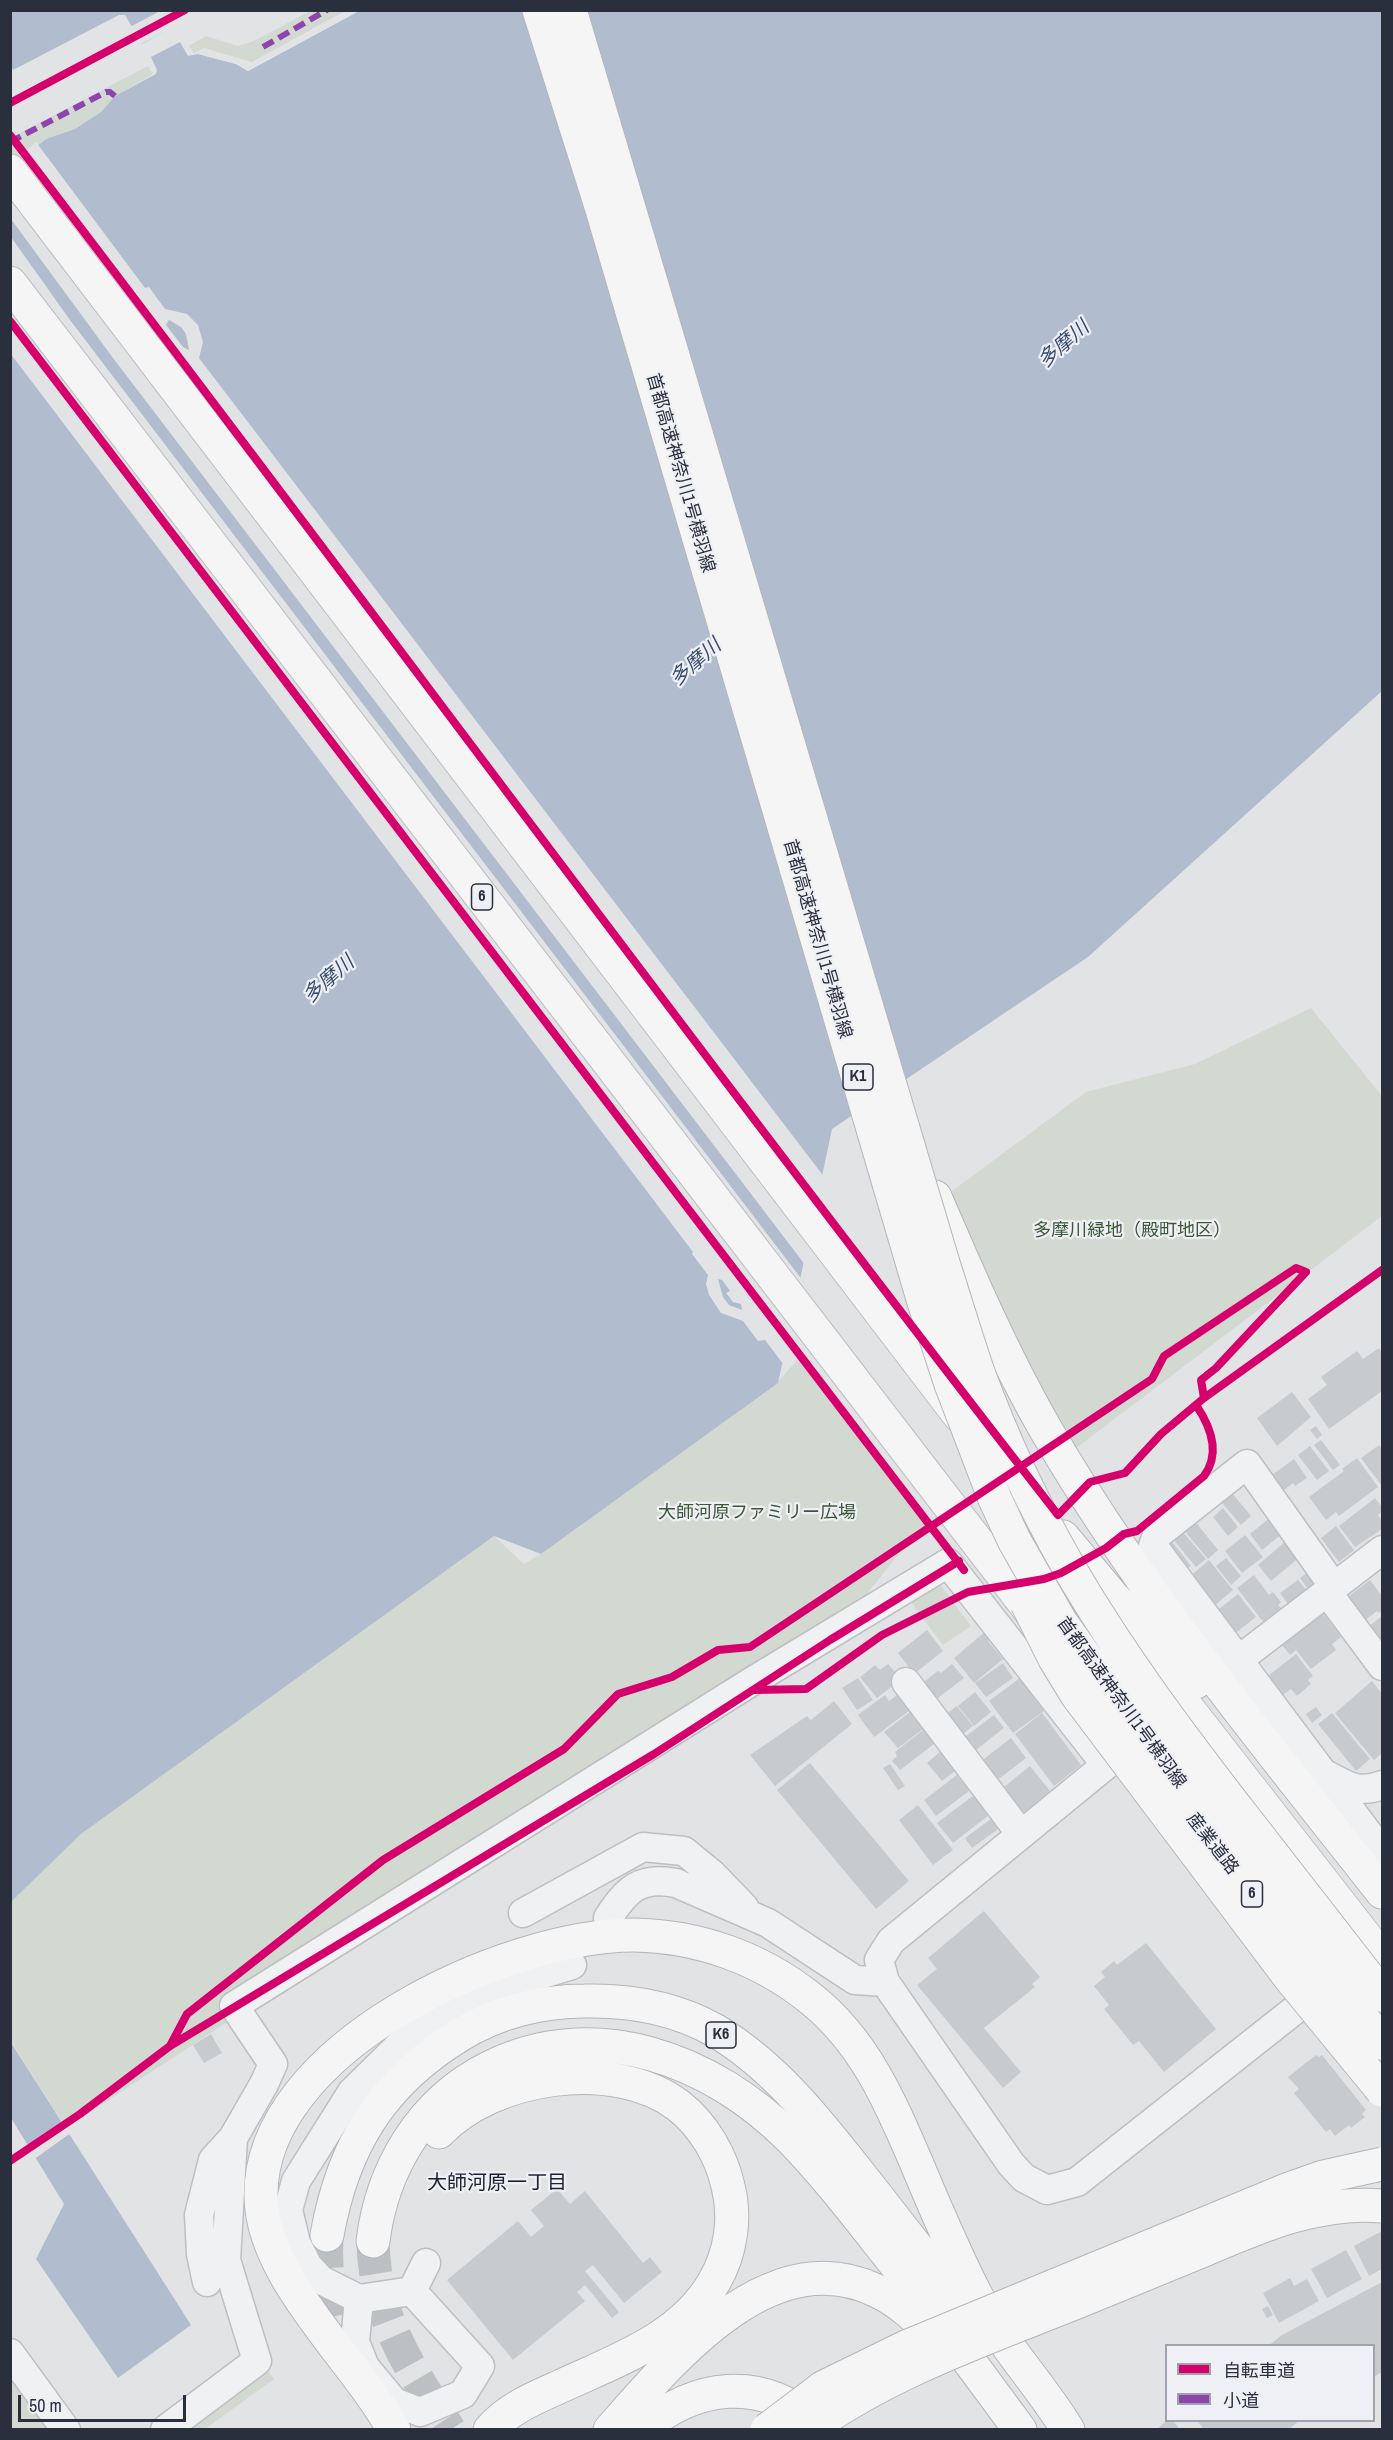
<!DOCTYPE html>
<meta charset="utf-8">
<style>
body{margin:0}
#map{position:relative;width:1393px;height:2440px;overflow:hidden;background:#e1e3e5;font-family:"Archivo Narrow","Noto Sans JP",sans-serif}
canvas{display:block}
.frame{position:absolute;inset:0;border:12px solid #292f3d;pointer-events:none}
.legend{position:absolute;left:1165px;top:2344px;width:210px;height:78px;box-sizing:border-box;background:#eef0f5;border:2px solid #9fa3ab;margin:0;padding:8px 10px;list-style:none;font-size:18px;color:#292f3d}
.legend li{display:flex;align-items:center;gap:12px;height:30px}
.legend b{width:30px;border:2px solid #9fa3ab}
.scale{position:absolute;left:18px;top:2395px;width:168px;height:27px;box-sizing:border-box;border:3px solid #292f3d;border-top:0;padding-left:8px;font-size:18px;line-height:21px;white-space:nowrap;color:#292f3d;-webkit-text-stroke:4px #eef0f5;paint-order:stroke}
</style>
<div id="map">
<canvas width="1393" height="2440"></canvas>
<div class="frame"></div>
<ul class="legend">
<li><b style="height:8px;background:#d6006c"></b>自転車道</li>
<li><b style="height:8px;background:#8e44ad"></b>小道</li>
</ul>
<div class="scale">50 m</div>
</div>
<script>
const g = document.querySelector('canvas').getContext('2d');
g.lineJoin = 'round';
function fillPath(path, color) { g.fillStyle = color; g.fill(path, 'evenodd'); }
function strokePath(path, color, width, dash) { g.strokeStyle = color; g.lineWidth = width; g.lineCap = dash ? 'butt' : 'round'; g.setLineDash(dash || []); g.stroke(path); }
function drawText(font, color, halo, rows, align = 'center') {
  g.font = font + ' "Archivo Narrow","Noto Sans JP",sans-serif'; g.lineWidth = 4.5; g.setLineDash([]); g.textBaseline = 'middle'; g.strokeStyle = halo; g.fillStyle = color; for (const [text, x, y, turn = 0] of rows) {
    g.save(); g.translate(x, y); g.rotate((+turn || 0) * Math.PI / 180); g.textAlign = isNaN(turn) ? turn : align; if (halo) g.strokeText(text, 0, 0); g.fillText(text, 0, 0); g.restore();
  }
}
const green = new Path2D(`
 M310,11H345L252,62L204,48L194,53L189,46L206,36L238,46L254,41Z
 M148,66L153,74L115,96L101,112L75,129L46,139L11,167V138Z
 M1311,1008L1382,1096V1216L1063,1458L948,1194L1086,1092L1195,1064Z
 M801,1356L938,1534L918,1530L830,1640L411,1901L66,2128L11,2041V1902L81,1834L494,1536L524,1564L541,1554L777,1383Z
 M927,1567L971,1626L943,1645L899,1586Z
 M268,2371L274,2379L205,2429L188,2430Z
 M10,2376L47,2427L44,2429H11Z`);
const water = new Path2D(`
 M11,11H162L173,27L142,44L125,15H119L13,70L11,65Z
 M359,11H1382V691L1088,957L832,1129L778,1383L541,1554L494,1536L81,1834L11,1902V167L46,139L75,129L101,112L115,96L156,74L157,70L151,57L180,42L188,56L198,54L236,64L248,71Z
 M10,2041L191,2325L118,2378L36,2259L64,2204L11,2118Z`);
const pier = new Path2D(`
 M162,10H165L176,26L139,45L130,27Z
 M353,10L359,11L248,71L236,64L198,54L202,52L237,62L248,68Z
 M36,142L145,288L149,287L165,309L187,314L198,325L203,342L199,358L825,1178L806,1266L113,358L11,219L10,164ZM169,320L181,327L186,334L189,350L183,347L166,325Z
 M11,237L70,320L803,1281L784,1365L765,1340L758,1341L743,1321L721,1313L709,1295L706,1284L708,1275L692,1254L693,1252L10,353ZM718,1279L722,1280L730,1291L726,1293L733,1302L741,1304L742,1310L729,1305L723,1297Z
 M64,2120L72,2132L33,2160L25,2147Z`);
const building = new Path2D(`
 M1379,1348L1382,1353V1391L1329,1429L1308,1399L1327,1385L1321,1377L1357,1351L1363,1359Z
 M1292,1392L1311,1417L1277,1446L1257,1418Z
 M1316,1426L1322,1435L1317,1439L1310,1430Z
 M1321,1440L1340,1465L1333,1470L1314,1445Z
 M1379,1445L1382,1449V1486L1361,1458Z
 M1310,1446L1329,1471L1317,1480L1298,1455Z
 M1357,1458L1378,1487L1339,1516L1336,1512L1326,1520L1309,1497L1344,1471L1342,1469Z
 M1294,1459L1307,1478L1295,1486L1293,1483L1284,1490L1272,1475Z
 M1232,1493L1251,1516L1241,1525L1222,1503Z
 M1375,1498L1382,1507V1512L1378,1515L1382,1521V1529L1355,1547L1339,1526Z
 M1223,1508L1238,1527L1228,1536L1213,1517Z
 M1271,1517L1283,1533L1262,1550L1250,1534Z
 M1194,1520L1218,1550L1208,1559L1183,1529Z
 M1336,1526L1354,1550L1339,1562L1321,1538Z
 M1181,1530L1206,1559L1196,1567L1172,1538Z
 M1245,1535L1263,1557L1242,1573L1225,1551Z
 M1170,1539L1191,1566L1180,1575L1161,1550Z
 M1287,1540L1300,1557L1271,1581L1258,1565Z
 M1226,1558L1241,1576L1231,1585L1216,1566Z
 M1209,1560L1233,1590L1213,1607L1189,1577Z
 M1312,1569L1315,1583L1308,1589L1300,1578Z
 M1254,1575L1269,1595L1273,1592L1281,1602L1278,1605L1282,1609L1264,1623L1237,1588Z
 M1298,1580L1306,1590L1288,1604L1280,1593Z
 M1370,1580L1382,1596V1610L1379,1613L1377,1611L1363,1622L1346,1598Z
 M1238,1594L1256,1617L1233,1635L1215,1612Z
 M1323,1613L1341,1637L1332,1644L1336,1650L1311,1669L1296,1650L1290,1655L1282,1645Z
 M1382,1616V1646L1368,1627Z
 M927,1630L943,1651L914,1674L898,1653Z
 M986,1631L991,1639L988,1641L1003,1659L974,1683L954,1658Z
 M1296,1654L1313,1676L1308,1680L1311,1684L1297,1696L1291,1689L1283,1695L1268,1676Z
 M1003,1663L1013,1678L986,1697L975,1683Z
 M888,1664L901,1679L877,1698L860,1677L875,1665L880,1670Z
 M952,1664L964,1678L934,1701L921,1684L938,1671L941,1673Z
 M858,1678L873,1700L857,1710L842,1688Z
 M1020,1678L1044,1711L1013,1733L989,1701Z
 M1372,1681L1382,1694V1753L1374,1760L1335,1713Z
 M901,1692L913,1708L874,1737L858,1715L885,1695L889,1701Z
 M975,1692L991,1712L974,1726L958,1706Z
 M834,1701L852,1724L775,1786L750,1755L807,1716L811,1720Z
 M957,1706L973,1726L958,1738L942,1717Z
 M1316,1707L1322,1715L1312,1723L1306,1714Z
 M910,1712L923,1729L898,1748L884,1732Z
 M1042,1713L1081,1765L1054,1786L1015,1734Z
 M1332,1713L1370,1759L1356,1771L1318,1724Z
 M994,1715L1004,1728L972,1753L961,1740Z
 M927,1727L938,1741L900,1770L892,1761L897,1756L895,1752Z
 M1011,1738L1026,1758L995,1782L980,1762Z
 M941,1751L956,1770L942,1781L927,1763Z
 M810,1763L909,1881L876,1909L777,1790Z
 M890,1764L905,1786L898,1790L883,1768Z
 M1030,1766L1050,1791L1018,1817L1004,1800L1011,1795L1004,1787Z
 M957,1775L969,1791L936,1816L924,1800Z
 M978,1792L993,1812L953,1843L937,1823Z
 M918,1805L953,1850L933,1865L899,1820Z
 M991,1819L998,1829L972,1848L965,1838Z
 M984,1911L1040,1977L1032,1984L1035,1987L984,2028L1021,2072L1003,2088L917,1985L937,1969L928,1958Z
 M1146,1943L1216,2029L1164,2072L1139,2041L1133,2045L1104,2009L1109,2005L1094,1986L1105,1977L1101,1972L1114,1961L1117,1965Z
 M211,2034L222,2053L204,2063L193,2045Z
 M1316,2055L1319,2057L1322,2055L1366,2110L1362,2114L1365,2117L1351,2128L1349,2125L1335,2136L1330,2129L1326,2132L1294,2093L1299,2089L1288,2077Z
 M557,2189L570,2204L585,2191L643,2263L650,2257L662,2272L624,2303L593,2265L585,2271L619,2312L612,2318L585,2285L577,2292L585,2301L513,2360L447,2280L518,2221L531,2237L544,2226L531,2210Z
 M1382,2231V2269L1369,2276L1354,2246Z
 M1346,2250L1362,2279L1327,2298L1311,2269Z
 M1290,2278L1294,2286L1307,2279L1319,2301L1279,2323L1263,2293Z
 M1382,2282V2372L1374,2377V2346H1268L1282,2335Z
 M1268,2306L1273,2315L1267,2318L1262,2309Z
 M1167,2420H1173L1180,2430H1156Z
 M1197,2420H1300L1288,2430H1204Z`);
const highwayTunnel = new Path2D(`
 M327,2235C325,2278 331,2318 345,2359
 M373,2241C374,2316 410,2369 450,2430`);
const minor = new Path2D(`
 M1334,1587L1247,1464L1157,1535L1153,1546L1382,1852
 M1327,1592L1382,1666
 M1237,1661L1382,1550
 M906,1682L1021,1834
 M1114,1750L1111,1761L891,1941L879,1960L885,1982L1011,2164L1024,2178L1047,2190L1077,2182L1325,1986
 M1327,1775C1347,1786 1360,1794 1382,1785
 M523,1913L643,1847L684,1851L712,1874L744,1907
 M608,1918C627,1889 640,1876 676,1883L768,1923L855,1980L885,1982
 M207,2282L201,2254L199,2215L213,2160L233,2138
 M412,2291L426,2263
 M359,2299L355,2342L365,2367L394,2402L420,2412L463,2394L480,2366L412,2291L359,2299L321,2280L308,2266L296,2243L288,2210L296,2181L352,2092L410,2035L483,1992L572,1965
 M10,2353L66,2430
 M165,2430L257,2361L226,2260L233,2138L264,2084L273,2064L234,2006L751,1682L948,1563L1106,1765`);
const major = new Path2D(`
 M10,171L959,1415
 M10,283L1042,1626
 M1118,1619L1382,1958`);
const highway = new Path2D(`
 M935,1197C969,1276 1003,1355 1046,1430C1142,1595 1265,1743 1382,1892
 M1063,1537L1113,1597L1196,1682
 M439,2132C493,2075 615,2057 679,2106C703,2125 721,2155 728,2186C736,2218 731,2253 714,2282C681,2339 615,2361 559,2387C534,2398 508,2409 490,2430
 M327,2235C343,2146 381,2083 460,2035C497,2012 542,2001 585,2001C630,2000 676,2008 716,2031C778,2068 824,2129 868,2185C902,2229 937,2273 971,2317
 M373,2241C382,2169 421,2102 489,2068C594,2015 712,2059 791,2139C825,2174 855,2213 886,2252C932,2310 976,2370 1020,2430
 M394,2430C355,2359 262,2278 261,2197C258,2048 506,1935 634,1935C698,1936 760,1958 810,1998C866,2042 892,2106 919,2169C937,2212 955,2255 977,2297C1002,2345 1040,2384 1068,2430
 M610,2430C673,2359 770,2239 877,2291C897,2300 913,2315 928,2329
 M641,2430C695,2384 760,2375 816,2424`);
const highwayBridge = new Path2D(`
 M539,10L601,206L924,1302L951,1384L995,1499L1014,1540L1060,1621L1131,1721L1382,2043
 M570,10L943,1263C955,1300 966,1338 979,1375C1003,1440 1033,1504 1067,1564C1117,1651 1177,1731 1238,1810C1286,1872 1334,1934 1382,1995
 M1027,1603L1055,1659L1077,1695L1291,1979L1382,2090
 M767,2430L824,2387L906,2347L1289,2189L1323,2177L1382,2164
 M808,2430C894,2368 997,2335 1094,2295C1131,2280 1167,2265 1204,2250C1260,2226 1320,2200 1382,2206`);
const quiet = new Path2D(`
 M263,47L327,10
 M10,142L106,92H110L115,96`);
const cycleway = new Path2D(`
 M10,103L185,10
 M10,135C361,594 703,1059 1058,1515L1090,1482L1125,1473L1161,1434L1204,1398L1382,1270
 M10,321L964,1570
 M754,1690L806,1689L882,1635L968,1592L1044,1579L1061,1573L1106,1548L1124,1534L1137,1531L1204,1476C1221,1453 1211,1427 1196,1405
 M170,2046L187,2014L383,1860L564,1749L618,1694L672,1677L718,1650L750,1647L1152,1379L1164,1356L1296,1268L1306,1272L1216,1368L1201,1380L1204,1398
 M10,2161L80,2114L170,2046L654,1754L830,1640L959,1561`);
const shields = [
 [482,897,21],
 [858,1077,30],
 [1252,1894,21],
 [721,2035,30]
];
const shieldNames = [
 ["6",482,897],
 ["K1",858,1077],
 ["6",1252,1894],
 ["K6",721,2035]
];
const streetNames = [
 ["首都高速神奈川1号横羽線",680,473,74],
 ["首都高速神奈川1号横羽線",817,939,74],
 ["首都高速神奈川1号横羽線",1121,1703,54],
 ["産業道路",1212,1844,52]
];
const parkNames = [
 ["多摩川緑地（殿町地区）",1132,1231],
 ["大師河原ファミリー広場",757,1513]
];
const waterNames = [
 ["多摩川",1064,345,-41],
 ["多摩川",696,663,-41],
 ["多摩川",329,980,-41]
];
const neighbourhoodNames = [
 ["大師河原一丁目",497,2184]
];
fillPath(green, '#d1d9d1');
fillPath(water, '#b1bdce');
fillPath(pier, '#e1e3e5');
fillPath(building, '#c8cbcd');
strokePath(highwayTunnel, '#bcbfc3', 33, [33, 16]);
strokePath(minor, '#bebfc2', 31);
strokePath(major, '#bdbfc3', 35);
strokePath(highway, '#b3b6ba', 35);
strokePath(minor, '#f0f1f2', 28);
strokePath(major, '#f5f5f6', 33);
strokePath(highway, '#f5f5f6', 33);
strokePath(highwayBridge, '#b3b6ba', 35, []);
strokePath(highwayBridge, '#f5f5f6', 33);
strokePath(quiet, '#8e44ad', 6, [12, 6]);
strokePath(cycleway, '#d6006c', 8);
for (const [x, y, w] of shields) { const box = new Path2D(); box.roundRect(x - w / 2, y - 13, w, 26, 4.5); g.fillStyle = '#eef0f5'; g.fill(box); strokePath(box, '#292f3d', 1.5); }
drawText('bold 16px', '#292f3d', null, shieldNames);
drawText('18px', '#292f3d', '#eef0f5', streetNames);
drawText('18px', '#3b5738', '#eef0f5', parkNames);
drawText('italic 20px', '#374b6d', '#eef0f5', waterNames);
drawText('20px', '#1c202e', '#eef0f5', neighbourhoodNames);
</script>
